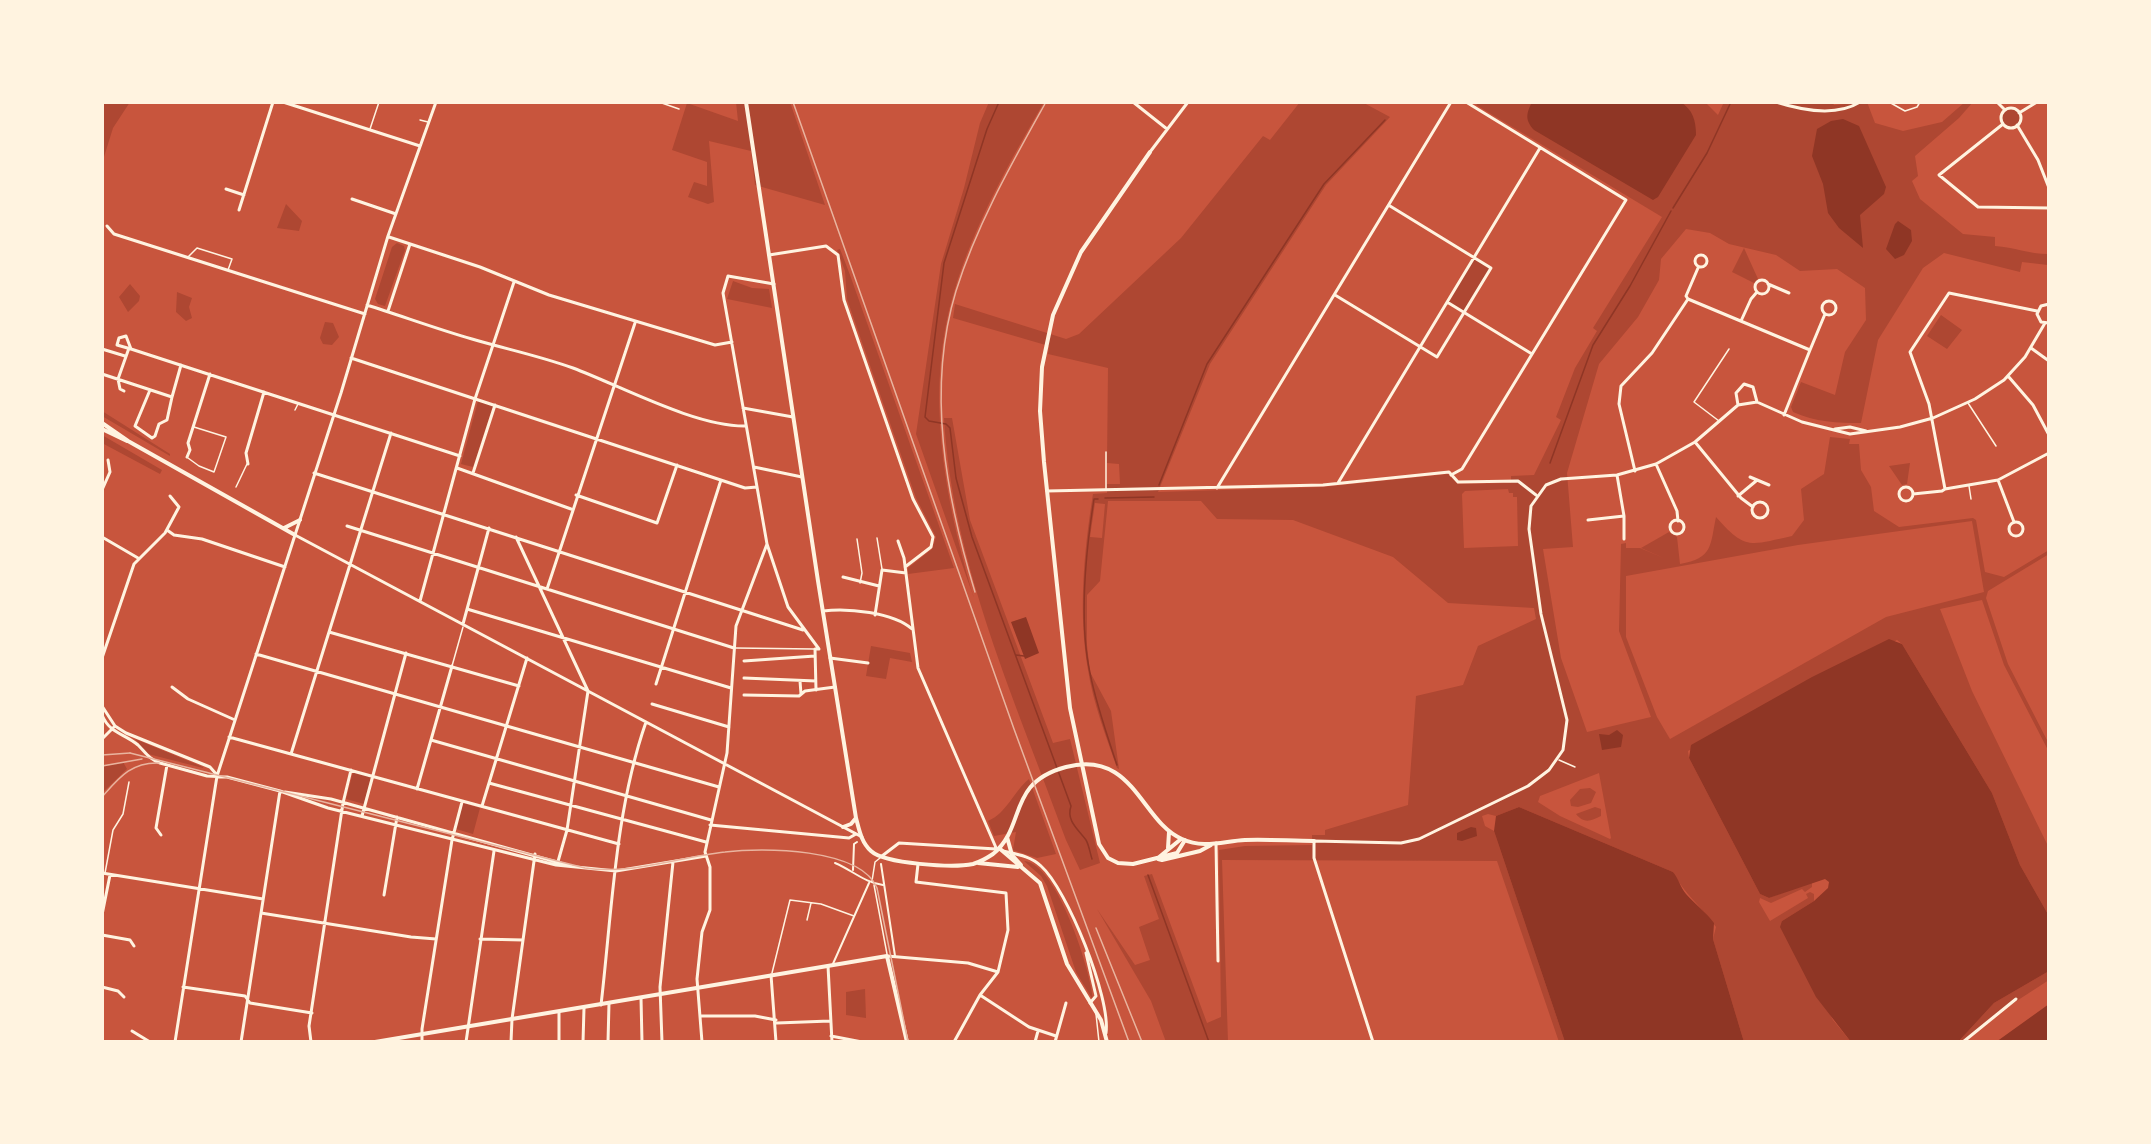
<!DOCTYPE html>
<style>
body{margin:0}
#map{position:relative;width:2151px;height:1144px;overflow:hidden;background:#c8553d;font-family:"Archivo Narrow",sans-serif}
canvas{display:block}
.frame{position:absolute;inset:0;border:104px solid #fff3e0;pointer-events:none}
</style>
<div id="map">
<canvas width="2151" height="1144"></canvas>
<div class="frame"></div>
</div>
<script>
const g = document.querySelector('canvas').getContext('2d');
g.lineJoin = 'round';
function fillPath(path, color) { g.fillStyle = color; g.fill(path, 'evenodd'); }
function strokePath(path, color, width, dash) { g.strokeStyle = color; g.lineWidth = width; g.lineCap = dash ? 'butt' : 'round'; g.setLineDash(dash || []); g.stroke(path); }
const green = new Path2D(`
 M102,102H130L113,128L103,160Z
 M736,102H790L825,205L755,185L751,151L709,141L714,202L708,204L688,197L694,182L707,186V162L672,150L687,103L738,121Z
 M989,102H1044C1009,163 974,225 954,292C924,392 945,500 974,598L916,434L941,264L964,188L980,123Z
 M1300,102H1362L1390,117L1326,185L1210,364L1158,492L1323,487L1448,474L1458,484L1511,483V476L1534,475L1561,420L1556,417L1575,368L1597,331L1593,328L1662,217L1476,105L1481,102H1705L1718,115L1724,102H1832L1834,105L1867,102L1875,123L1903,131L1942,122L1965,102H1973L1959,118L1915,156L1918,176L1912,181L1920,199L1963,234L1995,237V246C2014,247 2029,254 2048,254V265L2022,262L2020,272L1944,253L1923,268L1878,340L1861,423C1838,423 1815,422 1793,412L1791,407L1801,382L1835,395L1845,352L1866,320L1865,288L1837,269L1800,271L1776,255L1729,244L1710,233L1686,229L1661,259L1659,280L1638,317L1599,364L1567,473L1573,547L1543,549L1561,658L1587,732L1651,717L1619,631L1621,544L1626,543V548H1640L1666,559L1641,548L1669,532L1677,537L1680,564C1713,558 1710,546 1716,517C1746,551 1750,545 1792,536L1804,520L1801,489L1824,474L1830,437L1850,439L1849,444H1859L1861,470L1871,487L1874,511L1899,527L1973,518L1976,520L1985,572L2004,577L2049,550V554L1988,591L1986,598L2008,664L2049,744V752L2004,665L1982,600L1940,609L1972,691L2049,848V916L2020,865L1992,793L1902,644L1897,640L1688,751L1689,758L1760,894L1769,898L1812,882V887L1805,892L1802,889L1771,903L1760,898L1759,902L1770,921L1808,898L1806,894L1810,892L1814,894V901L1782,921L1833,1020L1851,1042H1744L1713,939L1716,927C1702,907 1684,894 1673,872L1519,807L1496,816L1488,814L1482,816L1485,826L1494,831L1565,1042H1559L1497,861L1222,860L1228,1042H1166L1151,1001L1097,909L1135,965L1150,960L1139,927L1159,919L1144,876L1152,874L1207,1023L1221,1017L1219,850L1245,846L1312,845V835H1325V830L1408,805L1416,696L1463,685L1478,646L1536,619L1534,608L1448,603L1393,557L1293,520L1217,519L1201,501H1108L1100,581L1087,595V645L1090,672L1111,711L1119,769L1117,768C1106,736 1093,703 1088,670C1078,613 1084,550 1093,494L1107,493V484H1120L1119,464L1107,463L1108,368L1048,354L1049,346L953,318L955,304L1066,339L1079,334L1181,238L1263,136L1270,140ZM1508,489L1509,493H1513V497H1517L1518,546L1464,548L1462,494L1465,491ZM1095,503L1105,504L1102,538L1090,537ZM1972,521L1984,592L1886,617L1670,739L1657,717L1626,637V576L1798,545ZM1599,773L1611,838L1610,839L1560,816L1538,802L1540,796Z
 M2001 118a10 10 0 1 1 20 0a10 10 0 1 1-20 0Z
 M286,204L302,221L299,231L277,228Z
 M397,243L404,246L405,250L385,306L378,304L375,299L392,247Z
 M1744,248L1758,279L1754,283L1732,272Z
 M840,249L850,275L954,568L908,574V568L932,549L936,537L916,498L847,299L845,271L837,250Z
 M1474,257L1491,268L1464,313L1447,302Z
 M733,281L752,288L769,289L772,308L727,299Z
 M130,284L140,296L139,301L128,312L119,297Z
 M177,292L192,298L189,307L192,318L186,321L176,312Z
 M1941,315L1962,330L1947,349L1927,336Z
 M325,322L333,323L339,337L332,345L323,344L320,338Z
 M478,401L493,406L473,467L461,464Z
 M102,411L170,454V456L102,416Z
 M944,418H952L970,520L1053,743L1070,739L1100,863L1080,870L1066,840C1017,704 952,564 944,418Z
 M102,435L162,470L160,474L102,443Z
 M1910,463L1907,484L1902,485L1889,466Z
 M871,646L910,653L912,662L890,658L886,679L866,676Z
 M135,739L203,767V768L148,754Z
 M123,762L127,769L102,793V767Z
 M353,772L371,777L364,804L346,799Z
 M1029,779L1056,854L1037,858L1013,850L1016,832L994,836L988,821C1007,813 1013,792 1029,779Z
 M1590,788L1596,792L1591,803L1578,807L1571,806L1570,800L1580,789Z
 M463,803L480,808L473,834L456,829Z
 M1595,807L1601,809V816C1591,821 1584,824 1576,814Z
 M1024,861C1057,863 1091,971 1093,1000L1076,972L1047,886L1041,876Z
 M2049,971V980L1998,1013L1965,1042H1958L1994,1003Z
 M865,989L866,1018L846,1015V992Z`);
const water = new Path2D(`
 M1532,102H1680C1693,109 1696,121 1696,135L1658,197L1653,200L1534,130C1525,120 1526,114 1532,102Z
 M1843,119L1859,126L1886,187L1884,194L1860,215L1863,248L1839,228L1828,213L1823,184L1812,156L1817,129L1831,121Z
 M1898,221L1911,230L1912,241L1904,255L1895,259L1886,249L1895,224Z
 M1026,617L1039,653L1025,659L1011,622Z
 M1889,639L1902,644L1992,793L2020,865L2049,916V971L1994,1003L1958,1042H1851L1816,997L1780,927L1782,921L1814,901L1828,888L1829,882L1825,879L1769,898L1760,894L1689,758L1691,745L1812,677Z
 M1617,730L1623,735L1621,747L1602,750L1599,734L1609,735Z
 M1519,807L1673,872C1679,879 1680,887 1686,894C1695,904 1706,912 1714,923L1713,939L1744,1042H1565L1494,831L1496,816Z
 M1471,827L1476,828L1477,836L1462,841L1457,840V833Z
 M2049,1004V1042H1996Z`);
const stream = new Path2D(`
 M999,102L987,129L944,263L925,417L929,421L946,424L950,428L956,478L972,537L1071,806C1066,821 1078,829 1086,840C1089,845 1090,853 1092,859
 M1673,208L1707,153L1731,102
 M1550,463L1593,345L1630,286L1671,211
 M1159,485L1207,364L1324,184L1385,120
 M1105,498L1154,497
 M1098,499H1094C1086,550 1079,622 1090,673C1096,704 1107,735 1117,765
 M1016,655L1024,656
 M1148,875L1209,1042`);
const service = new Path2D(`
 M659,102L679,109
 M1889,102L1905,111L1917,107L1920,102
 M420,120L428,122
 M370,129L379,102
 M188,257L197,248L232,259L228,270
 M1968,403L1996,446
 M295,410L298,404
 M1719,421L1694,402L1729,349
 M188,458L199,466L214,472L226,437L194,427
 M1969,486L1971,499
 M236,487L247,464
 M1106,489V452
 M877,538L882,569
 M857,539L862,573L860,583
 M735,648L814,649
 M452,666L463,627
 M1559,760L1575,767
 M105,873L113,830L123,814L129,782
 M872,881L875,862L880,858
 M874,885L887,954
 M807,920L811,903
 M772,973L790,900L821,904L854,916
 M1096,1014L1099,1042`);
const pedestrian = new Path2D(`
 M835,863C852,870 865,883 883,885
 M881,864L895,956
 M853,870L854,844L857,842
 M832,966L869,883`);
const minor = new Path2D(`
 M283,102L420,146
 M1133,102L1167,129
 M1776,102C1801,110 1836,117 1860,102
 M1997,102L2005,110
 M2001 118a10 10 0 1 1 20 0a10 10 0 1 1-20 0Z
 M2019,113L2037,102
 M2003,124L1939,175L1978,207L2049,208
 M2017,125L2038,160L2049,188
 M1150,152L1188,102
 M226,189L244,195
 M352,199L396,214
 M239,210L273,102
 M107,226L114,234L365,314
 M389,237L480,267L549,295L715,345L732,342
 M1695 261a6 6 0 1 1 12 0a6 6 0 1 1-12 0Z
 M769,255L826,246L838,255L844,300L913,499L933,537L931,547L905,567
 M1755 287a7 7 0 1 1 14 0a7 7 0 1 1-14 0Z
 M774,284L728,276L723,293L767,544L788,607L819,649
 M1768,284L1789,293
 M1335,295L1437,357L1491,268L1390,206
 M1688,299L1686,296L1698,268
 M1822 308a7 7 0 1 1 14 0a7 7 0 1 1-14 0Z
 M1447,302L1532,354
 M2049,304L2041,306L2037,314L2041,322L2049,323
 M367,305C402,316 437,329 472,339C506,349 540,356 573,368C621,386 696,427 746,426
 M388,311L410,244
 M2037,311L1949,293L1910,352L1929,404L1945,489L1998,480L2049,453
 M1741,321L1751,299L1757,292
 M2031,348L2049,361
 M102,349L125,356
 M131,349L117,345L119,338L126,336L131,349L460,456
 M1810,350L1825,314
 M351,358L745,488L757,487
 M102,374L172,397L181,365
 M2008,376L2033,405L2049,435
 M2049,380V383
 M150,390L135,426L152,438L155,436L159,424L167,420L172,397
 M124,391L120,389L118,379L129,348
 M1738,405L1736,393L1744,384L1753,387L1757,402
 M743,408L793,417
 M1835,429L1850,427L1866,431
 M1695,442L1741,498L1753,507
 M187,457L190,450L188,443L210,374
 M248,464L246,453L264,392
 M1656,464L1677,511L1678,521
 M754,467L802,477
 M457,468L571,509
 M1635,471L1619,404L1621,386L1652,353L1688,299L1810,350L1784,415
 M314,473L803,630
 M473,473L495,405
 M1451,475L1462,469L1626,200L1466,102
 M1617,475L1624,516V539
 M1750,477L1769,485
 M1998,480L2014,522
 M1338,483L1540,148
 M1899 494a7 7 0 1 1 14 0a7 7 0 1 1-14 0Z
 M1217,488L1451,102
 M102,490L110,472L108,460
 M1047,491L1323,485L1449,472L1458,482L1518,481L1536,495
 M1913,494L1942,491L1945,489
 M576,495L657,523L677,465
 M1738,496L1756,481
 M1752 510a8 8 0 1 1 16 0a8 8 0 1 1-16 0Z
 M1588,520L1624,516
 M1670 527a7 7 0 1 1 14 0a7 7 0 1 1-14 0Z
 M2009 529a7 7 0 1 1 14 0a7 7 0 1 1-14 0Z
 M347,526L734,648
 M167,530L174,535L202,539L285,567
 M295,535L862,837
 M102,537L138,558
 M516,537L588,691L567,830L557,865
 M898,541L904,558L918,668L997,850
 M843,577L879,586
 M547,589L635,323
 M420,601L475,399L514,282
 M467,609L731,688
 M823,611C847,608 893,612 912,629
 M875,615L882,570L906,573
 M463,624L489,528
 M329,632L519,686
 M256,654L719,787
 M102,658L134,564L165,533L179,507L170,496
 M830,658L868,663
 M744,661L815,656
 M744,678L816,681
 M800,681L801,694
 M656,684L721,480
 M172,687L188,699L235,720
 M816,690L815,649H819
 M744,695L799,696L805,691L835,687
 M652,704L729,727
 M102,706L115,726L126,733L210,767L217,775
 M102,715C110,734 124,733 138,745C146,753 149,759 160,763L207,776L227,777L280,791L328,808L556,865L616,871L706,856
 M229,737L619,844
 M102,739L115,726
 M431,740L711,820
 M291,754L391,433
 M489,783L706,842
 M417,789L452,666
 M285,792L331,799L571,866
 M482,806L527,658
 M362,816L406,653
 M710,825L849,838L856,834
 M161,835L156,828L167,765
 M1216,843L1218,961
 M1003,851C1016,854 1031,856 1041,866C1067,889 1111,998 1106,1033
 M882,856L899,843L996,849
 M918,864L916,882L1006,893L1008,930L998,972L980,995L954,1042
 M102,873L263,899
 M384,895L397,817
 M261,913L411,937L436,939
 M102,915L110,875
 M102,935L130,940L134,946
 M480,939L523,940
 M1086,953L1096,996L1090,1003
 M887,956L968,963L998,972
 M828,966L832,1042
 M771,975L776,1042
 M102,987L118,991L124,997
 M183,987L245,996L250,1003L312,1013
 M980,995L1029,1027L1056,1036
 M641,998L642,1042
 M601,1005C612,911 615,811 646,722
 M700,1016H755L776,1020
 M777,1023L830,1021
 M132,1031L150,1042
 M831,1036L862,1042
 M175,1042L217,776L341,393L388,236L436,102
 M241,1042L280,791
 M311,1042L309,1026L343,803L351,770
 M422,1042V1029L452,840L462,802
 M466,1042L494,851
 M511,1042L512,1019L535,854
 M559,1042V1012
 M583,1042L584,1008
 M608,1042L609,1003
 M662,1042L660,987L673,862
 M702,1042L697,979L702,932L710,910V867L705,852L727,753L736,626L767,544
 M1035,1042L1038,1031
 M1055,1042L1066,1003
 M1373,1042L1314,858V841L1401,843L1419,839L1528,786L1549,770L1563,750L1567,720L1541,614L1529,529L1531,506L1546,485L1561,479L1617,475L1656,464L1695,442L1738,405L1757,402L1802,422L1850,434L1900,427L1933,418L1975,399L2004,380L2025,357L2045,323
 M1963,1042L2016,999`);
const tertiary = new Path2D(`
 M746,102L818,581L856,818C859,829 861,842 871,851C885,864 953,868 973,864C980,862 987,858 993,854C1027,826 1006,783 1066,767C1134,749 1141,822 1182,839C1203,849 1224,841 1245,840C1268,839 1291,841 1314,841
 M1150,152L1081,252L1053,315L1042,367L1040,411L1044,462L1070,708L1099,844L1108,858L1118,863L1133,864L1177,853L1185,840
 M102,423L128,441L295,535
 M102,429L127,441
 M284,528L300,520
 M843,827L851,824L856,818
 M1007,837L1012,855L1021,865
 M999,848L1040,883L1067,964L1101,1020L1107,1042
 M1168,848L1169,832
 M1158,858L1181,839
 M1158,859L1162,860L1200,851L1211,845
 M978,863L1018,867
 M375,1042L887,956L907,1042`);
const tram = new Path2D(`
 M130,753L585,868C632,875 678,857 725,852C762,847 861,848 877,888L908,1042
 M102,766L142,759
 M102,797C119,778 131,762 159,763`);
const rail = new Path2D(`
 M793,102L1014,729L1129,1042
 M975,592C946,497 926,389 956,291C977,224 1012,163 1046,102
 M102,755L130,753
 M1096,928L1142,1042`);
fillPath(green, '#ae4732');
fillPath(water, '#8f3625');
strokePath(stream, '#8f3625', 1.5);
strokePath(service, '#fff3e0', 1.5);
strokePath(pedestrian, '#fff3e0', 2);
strokePath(minor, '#fff3e0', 3);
strokePath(tertiary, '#fff3e0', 4);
strokePath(tram, '#e9b49f', 1.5);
strokePath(rail, '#e9b49f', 1.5);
</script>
